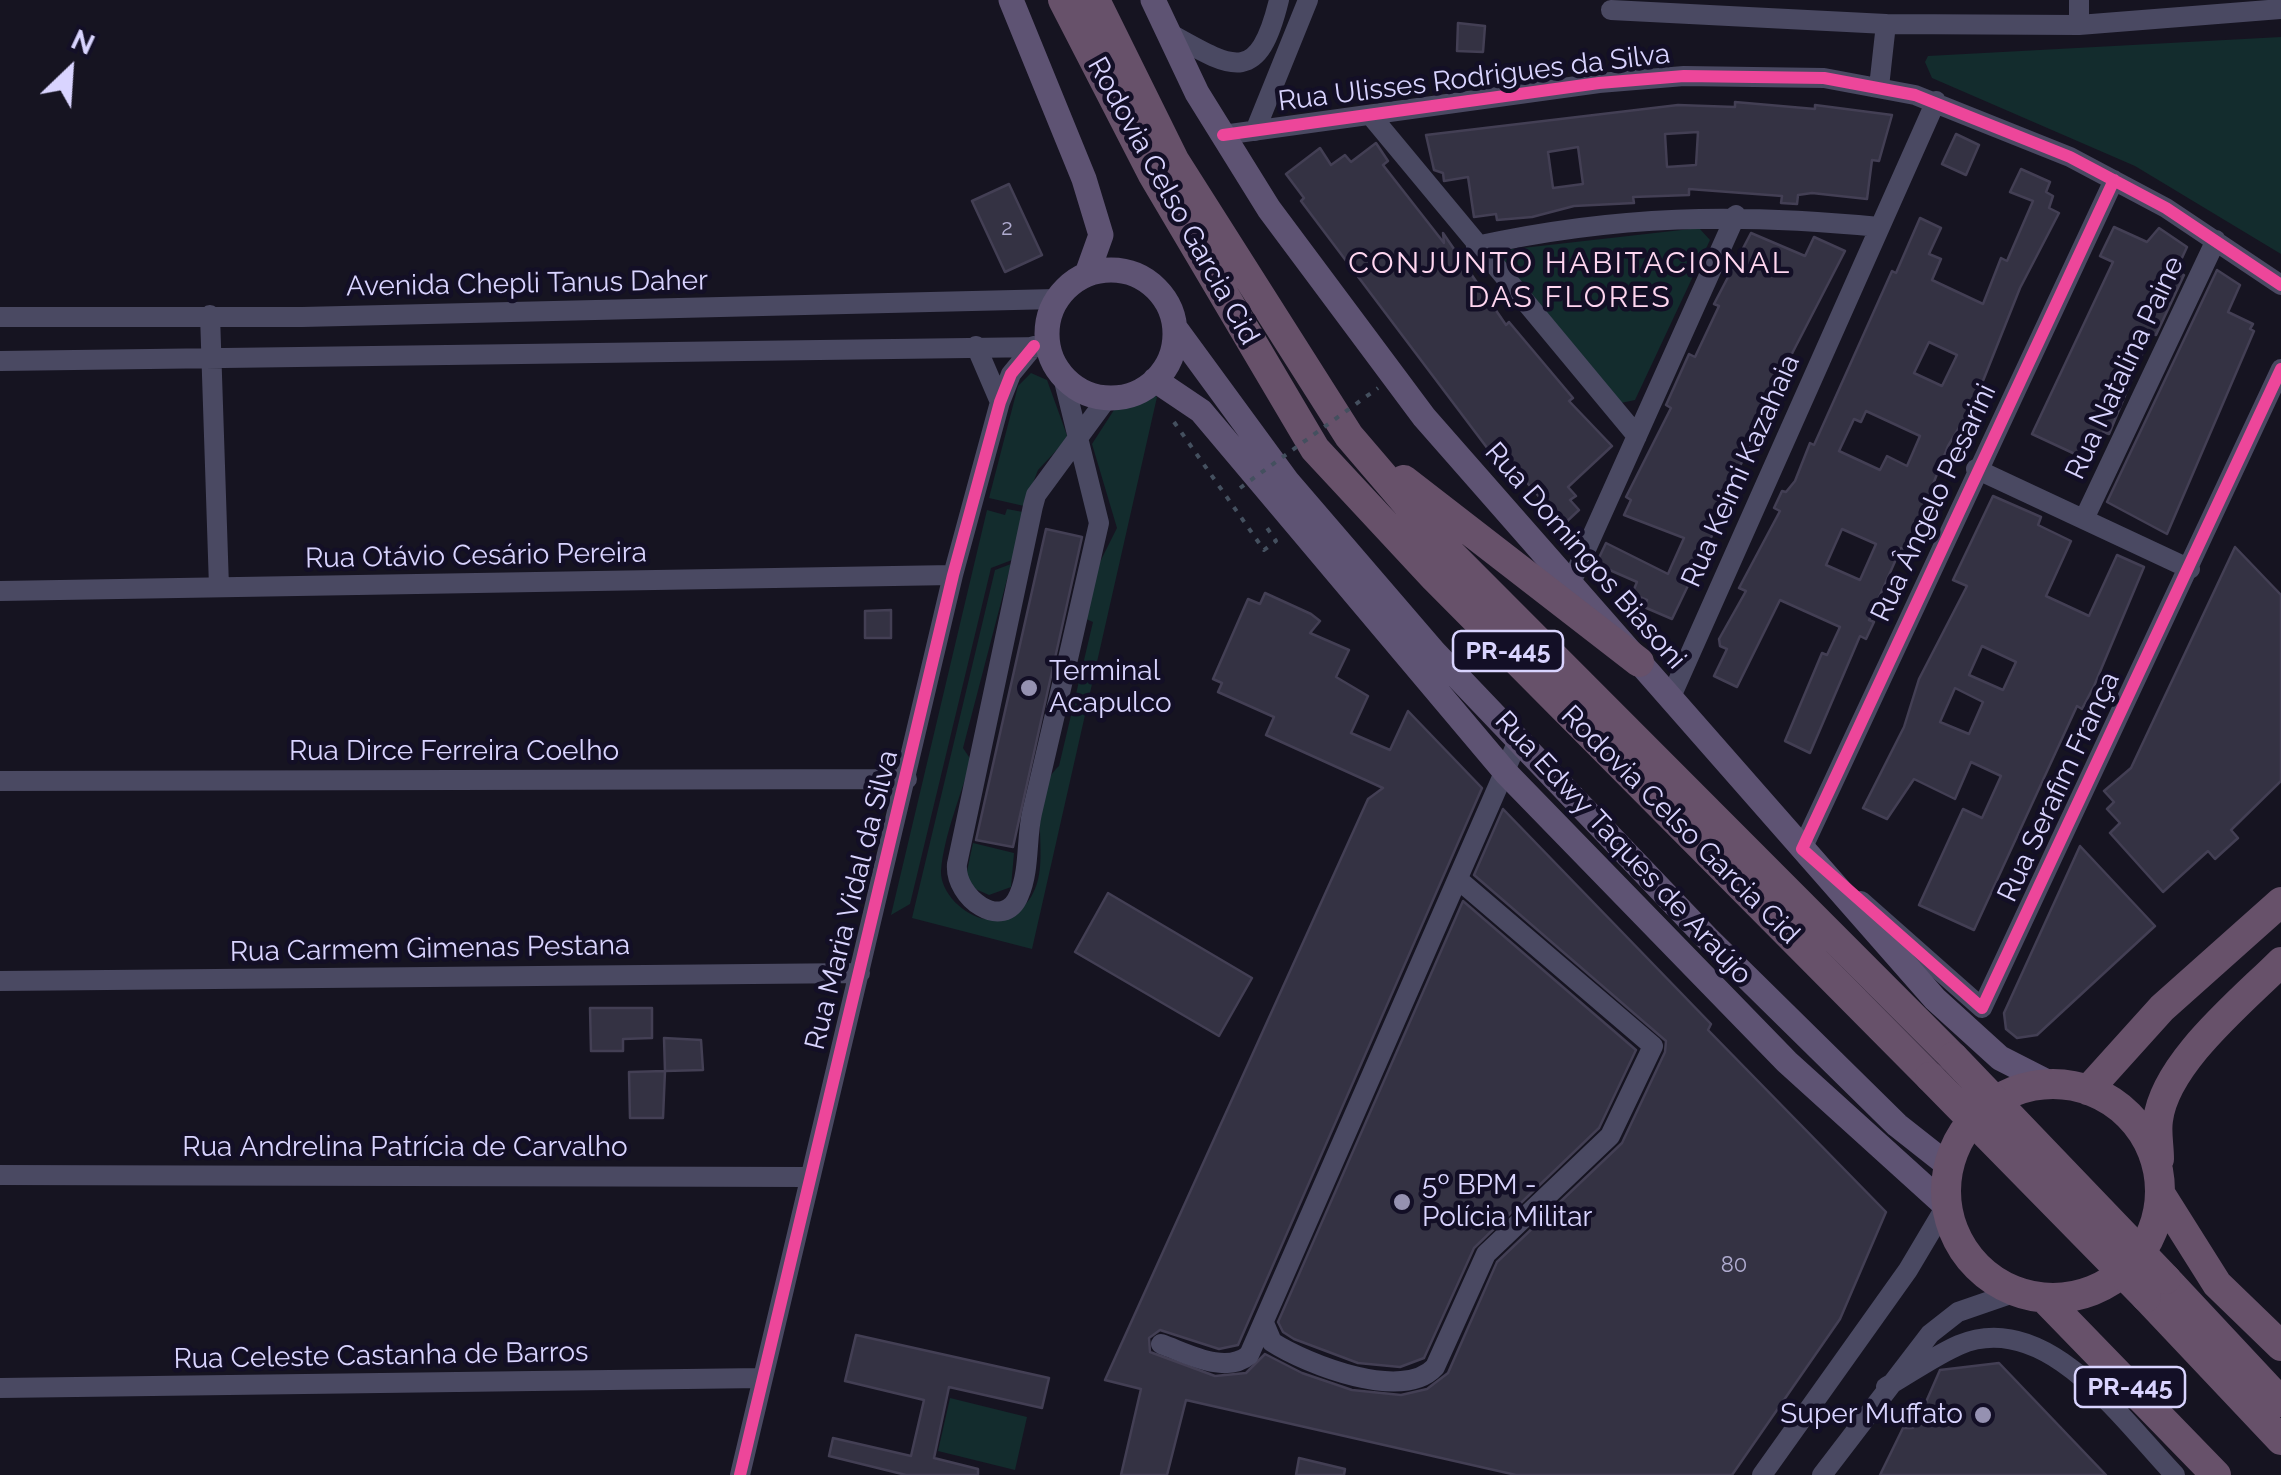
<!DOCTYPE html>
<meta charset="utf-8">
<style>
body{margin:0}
#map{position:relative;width:2281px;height:1475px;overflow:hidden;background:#161421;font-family:Raleway,sans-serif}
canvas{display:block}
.north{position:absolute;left:20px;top:20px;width:100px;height:100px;-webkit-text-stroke:8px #130f26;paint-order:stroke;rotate:25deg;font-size:28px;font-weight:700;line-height:40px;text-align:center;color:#d9d4ff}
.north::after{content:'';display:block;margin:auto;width:35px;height:45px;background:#d9d4ff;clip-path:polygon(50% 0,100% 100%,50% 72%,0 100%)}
</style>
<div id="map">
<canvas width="2281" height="1475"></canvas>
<div class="north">N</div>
</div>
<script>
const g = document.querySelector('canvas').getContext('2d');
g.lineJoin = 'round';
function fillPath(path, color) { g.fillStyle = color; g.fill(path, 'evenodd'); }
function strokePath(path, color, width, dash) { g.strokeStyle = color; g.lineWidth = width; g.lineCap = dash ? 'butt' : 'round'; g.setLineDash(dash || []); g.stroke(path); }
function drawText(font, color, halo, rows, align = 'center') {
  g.font = font + ' Raleway,sans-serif'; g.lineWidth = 9; g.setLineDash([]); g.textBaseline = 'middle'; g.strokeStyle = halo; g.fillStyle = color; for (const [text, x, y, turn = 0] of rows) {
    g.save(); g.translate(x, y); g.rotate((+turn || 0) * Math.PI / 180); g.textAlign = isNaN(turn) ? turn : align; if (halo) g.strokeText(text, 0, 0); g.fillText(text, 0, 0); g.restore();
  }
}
const green = new Path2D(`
 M2281,37V254L2135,166L1932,78L1925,62L1928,56Z
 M1699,228L1710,240L1635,400L1621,403L1496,251Z
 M1031,373L1047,380L1068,438L1038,470L1024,506L989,498L1018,386Z
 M1138,380L1157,397L1032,949L912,918L995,570L1011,564L963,748L971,760C961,795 944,835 941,871C940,893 965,916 985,919C1003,920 1021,913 1031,897C1055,860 1022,800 1059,766L1093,622L1086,619L1098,566L1117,528L1092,444L1132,382Z
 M1007,509L1023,512L1012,560L991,568L910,904L891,915L987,510L1005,515Z
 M973,843L1014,853L1011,887L989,895L971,887L966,876Z
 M950,1398L1027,1417L1015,1470L938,1451Z`);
const building = new Path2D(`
 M1458,23L1485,26L1483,52L1457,51Z
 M1735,102L1815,109V105L1892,115L1879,161L1872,160L1867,199L1812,193L1798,195L1797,204L1781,203L1782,196L1689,189V195L1633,197L1634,203L1574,206L1532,217L1497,220L1496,214L1474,217L1468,177L1444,181L1443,173L1434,170L1426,135L1678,105L1735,107ZM1698,132L1696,165L1667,167L1665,134ZM1578,147L1583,184L1553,188L1548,152Z
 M1956,134L1979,145L1966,175L1942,164Z
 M1376,143L1388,161L1383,165L1444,243L1443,233L1506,325L1509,322L1573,398L1569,401L1612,446L1568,487L1576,496L1570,500L1579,510L1563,525L1501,452L1494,457L1301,201L1304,198L1286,174L1320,148L1331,165L1345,155L1351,162Z
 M2021,169L2050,182L2046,192L2053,196L2049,208L2059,213L2020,288L1975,401L1948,446L1914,533L1906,551L1901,548L1869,620L1874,622L1866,639L1860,636L1810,753L1785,741L1822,653L1827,655L1840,627L1780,600L1737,687L1714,676L1727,649L1720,646L1719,639L1746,591L1739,588L1780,511L1774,508L1782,491L1786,492L1795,481L1810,443L1814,445L1892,271L1896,273L1920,218L1941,228L1929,254L1941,259L1932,280L1983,304L2001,258L2007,261L2033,201L2010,192ZM1929,342L1957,355L1942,386L1914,373ZM1866,411L1920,436L1907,466L1887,456L1880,470L1839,451L1854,419L1861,422ZM1842,529L1876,544L1860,580L1826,565Z
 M1009,184L1042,255L1005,272L972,201Z
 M2114,227L2147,242L2159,228L2187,247L2176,271L2184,275L2156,335L2151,333L2109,434L2103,432L2090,461L2032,434L2113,262L2100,256Z
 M1751,233L1805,256L1814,237L1845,251L1767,402L1772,404L1712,520L1718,523L1672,619L1644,607L1647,600L1632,594L1637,582L1596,564L1606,543L1668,574L1671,567L1684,538L1624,515L1631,500L1626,497L1671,408L1666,405L1689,354L1695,357L1719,306L1714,304Z
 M2217,270L2240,285L2228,312L2253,324L2250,329L2254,331L2167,534L2107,502Z
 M1993,496L2041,517L2038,525L2071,541L2046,596L2089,616L2117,555L2144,567L2094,686L2082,709L2077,706L1974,930L1919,905L1963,809L1982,818L2001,776L1971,762L1955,799L1914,779L1887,819L1863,808L1904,727L1919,679L1967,586L1953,580ZM1982,646L2016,662L2003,690L1969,675ZM1955,688L1983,702L1969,734L1940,722Z
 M1046,529L1082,537L1013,847L976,840Z
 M2235,547L2281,595V781L2231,830L2238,838L2215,859L2208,851L2163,892L2110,833L2120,823L2107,809L2114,802L2104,791L2131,768Z
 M1265,593L1311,614L1320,621L1310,633L1349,650L1336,677L1368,696L1351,733L1390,750L1408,711L1482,788L1238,1345L1219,1349L1160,1330L1149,1338L1150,1352L1215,1376L1246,1373L1265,1354L1302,1373L1352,1390L1401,1395L1427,1389L1448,1373L1497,1262L1622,1143L1665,1052L1666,1041L1474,875L1503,809L1711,1024L1708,1030L1886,1212L1840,1319L1732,1475H1516L1186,1400L1167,1475H1121L1141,1389L1105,1380L1368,799L1383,788L1266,735L1274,717L1218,692L1222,683L1213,679L1248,599L1260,604Z
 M891,610V638H865V611Z
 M2080,846L2155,926L2037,1035L2017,1038L2006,1029L2004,1013Z
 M1108,893L1252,978L1219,1036L1075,952Z
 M1463,901L1636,1050L1599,1128L1474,1248L1424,1358L1400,1367L1358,1363L1294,1339L1283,1332L1278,1322Z
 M590,1008H652V1038L623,1039V1051H591Z
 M664,1038L701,1040L703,1070L665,1071Z
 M665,1071L663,1118H630L629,1072Z
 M856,1335L1049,1378L1042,1408L949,1387L934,1458L978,1469V1475H906L829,1456L833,1438L911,1456L924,1400L845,1381Z
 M1999,1363L2106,1475H1880L1903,1428H1913L1921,1399L1926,1402L1940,1370Z
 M1299,1458L1345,1469L1344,1475H1296Z`);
const path = new Path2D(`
 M1174,422L1264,550L1276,541L1265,525`);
const minor = new Path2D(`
 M2079,0V25
 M1611,10L1886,24L2079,25L2281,9
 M1169,33C1233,69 1258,86 1279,0
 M1879,87L1886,24
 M1372,117L1637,436
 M1255,131L1308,0
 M1223,135L1599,83L1684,76L1824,78L1915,95L2070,157L2166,208L2281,285
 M1476,246C1617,215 1736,213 1879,227
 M210,315L219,587
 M0,317H302L1056,299
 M976,346L1000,402
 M0,361L1043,347
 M1063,377L1099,523C1077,620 1055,716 1032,813C1026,839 1030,870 1019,895C1004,933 954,898 957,864L1033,506L1036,495L1108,397
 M1976,469L2190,569
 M2084,519L2216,240
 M1570,585L1736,215
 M0,591L953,575
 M1670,699L1936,101
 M0,781L907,779
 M1810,855L1802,849L2114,180
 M1861,901L1982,1008L2281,369
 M0,981L860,973
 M0,1175L809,1177
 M1264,1323L1272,1342C1308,1365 1403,1402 1435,1367L1486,1254L1610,1136L1653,1046L1460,881
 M1161,1344C1187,1353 1225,1375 1249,1355L1517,743
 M1886,1387C1909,1374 1934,1356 1959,1345C2046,1308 2123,1421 2175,1475
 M0,1388L762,1378
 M740,1475L953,575L1000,402L1011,374L1034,346
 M1762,1475L1908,1270L1946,1206
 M1822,1475L1930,1334L1958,1312L2016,1292`);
const major = new Path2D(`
 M1011,0L1084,179L1101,235L1087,274
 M1153,0L1197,93L1269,209L1424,417L1935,999L2000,1058L2051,1084
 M1047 334a64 64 0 1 1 128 0a64 64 0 1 1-128 0Z
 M1175,328L1287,481L1434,652L1707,938L1897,1125L1949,1166
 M1155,380L1201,411L1506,773L1787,1062L1946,1206`);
const highway = new Path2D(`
 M1063,0L1152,173L1315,449L1435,578L1930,1077
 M1095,0L1174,160L1349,436L1444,547L1953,1057
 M1404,480L1639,662
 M1946 1191a107 107 0 1 1 214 0a107 107 0 1 1-214 0Z
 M2088,1090L2162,1008L2281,902
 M2159,1159C2159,1146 2156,1132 2158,1120C2165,1063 2242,1001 2281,962
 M2161,1195L2217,1284L2281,1346
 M2166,1279L2281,1402
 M2146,1297L2281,1440
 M2045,1299L2216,1475`);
const pathBridge = new Path2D(`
 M1240,488L1378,388`);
const highwayBridge = new Path2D(`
 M1953,1057L2166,1279
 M1930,1077L2146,1297`);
const cycleway = new Path2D(`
 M1223,135L1599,83L1684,76L1824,78L1915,95L2070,157L2166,208L2281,285
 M2114,180L1802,849L1982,1008L2281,369
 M740,1475L953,575L1000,402L1011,374L1034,346`);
const markers = [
 [1029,688,10,"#9591b1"],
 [1402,1202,10,"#9591b1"],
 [1983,1415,10,"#9591b1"]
];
const numberNames = [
 ["2",1007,228],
 ["80",1734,1265]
];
const shields = [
 [1508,651,110],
 [2130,1387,110]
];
const shieldNames = [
 ["PR-445",1508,651],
 ["PR-445",2130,1387]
];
const streetNames = [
 ["Rua Ulisses Rodrigues da Silva",1474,78,-7],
 ["Rodovia Celso Garcia Cid",1173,201,61],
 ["Avenida Chepli Tanus Daher",527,284,-1],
 ["Rua Natalina Paine",2125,368,-65],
 ["Rua Keimi Kazahaia",1741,471,-66],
 ["Rua Ângelo Pesarini",1934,503,-65],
 ["Rua Otávio Cesário Pereira",476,556,-1],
 ["Rua Domingos Biasoni",1585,556,49],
 ["Rua Dirce Ferreira Coelho",454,752],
 ["Rua Serafim França",2059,787,-65],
 ["Rodovia Celso Garcia Cid",1680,825,45],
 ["Rua Edwy Taques de Araújo",1623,848,47],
 ["Rua Maria Vidal da Silva",852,900,-76],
 ["Rua Carmem Gimenas Pestana",430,949,-1],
 ["Rua Andrelina Patrícia de Carvalho",405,1148],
 ["Rua Celeste Castanha de Barros",381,1356,-1]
];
const poiNames = [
 ["Terminal",1049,672],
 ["Acapulco",1049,704],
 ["5º BPM -",1422,1186],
 ["Polícia Militar",1422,1218],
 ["Super Muffato",1963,1415,"right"]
];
const neighbourhoodNames = [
 ["CONJUNTO HABITACIONAL",1570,264],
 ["DAS FLORES",1570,298]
];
fillPath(green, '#132c2d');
fillPath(building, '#343243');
strokePath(building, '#433f54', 2.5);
strokePath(path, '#44505f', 4, [5, 8]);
strokePath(minor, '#4a4962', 20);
strokePath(major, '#5e5373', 25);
strokePath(highway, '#67516a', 30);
strokePath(pathBridge, '#44505f', 4, [5, 8]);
strokePath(highwayBridge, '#67516a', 30);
strokePath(cycleway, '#ed469a', 12);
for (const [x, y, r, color] of markers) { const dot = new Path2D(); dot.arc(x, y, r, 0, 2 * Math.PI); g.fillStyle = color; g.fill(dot); strokePath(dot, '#130f26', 4); }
drawText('22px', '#b0acd0', null, numberNames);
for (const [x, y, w] of shields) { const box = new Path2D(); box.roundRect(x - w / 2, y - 20, w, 40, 8); g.fillStyle = '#130f26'; g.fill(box); strokePath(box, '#d9d4ff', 2.5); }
drawText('bold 25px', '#d9d4ff', null, shieldNames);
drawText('28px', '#d9d4ff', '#130f26', streetNames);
drawText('28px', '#d9d4ff', '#130f26', poiNames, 'left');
g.letterSpacing = '2.5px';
drawText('30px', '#ffd6f0', '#130f26', neighbourhoodNames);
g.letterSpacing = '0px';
</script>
